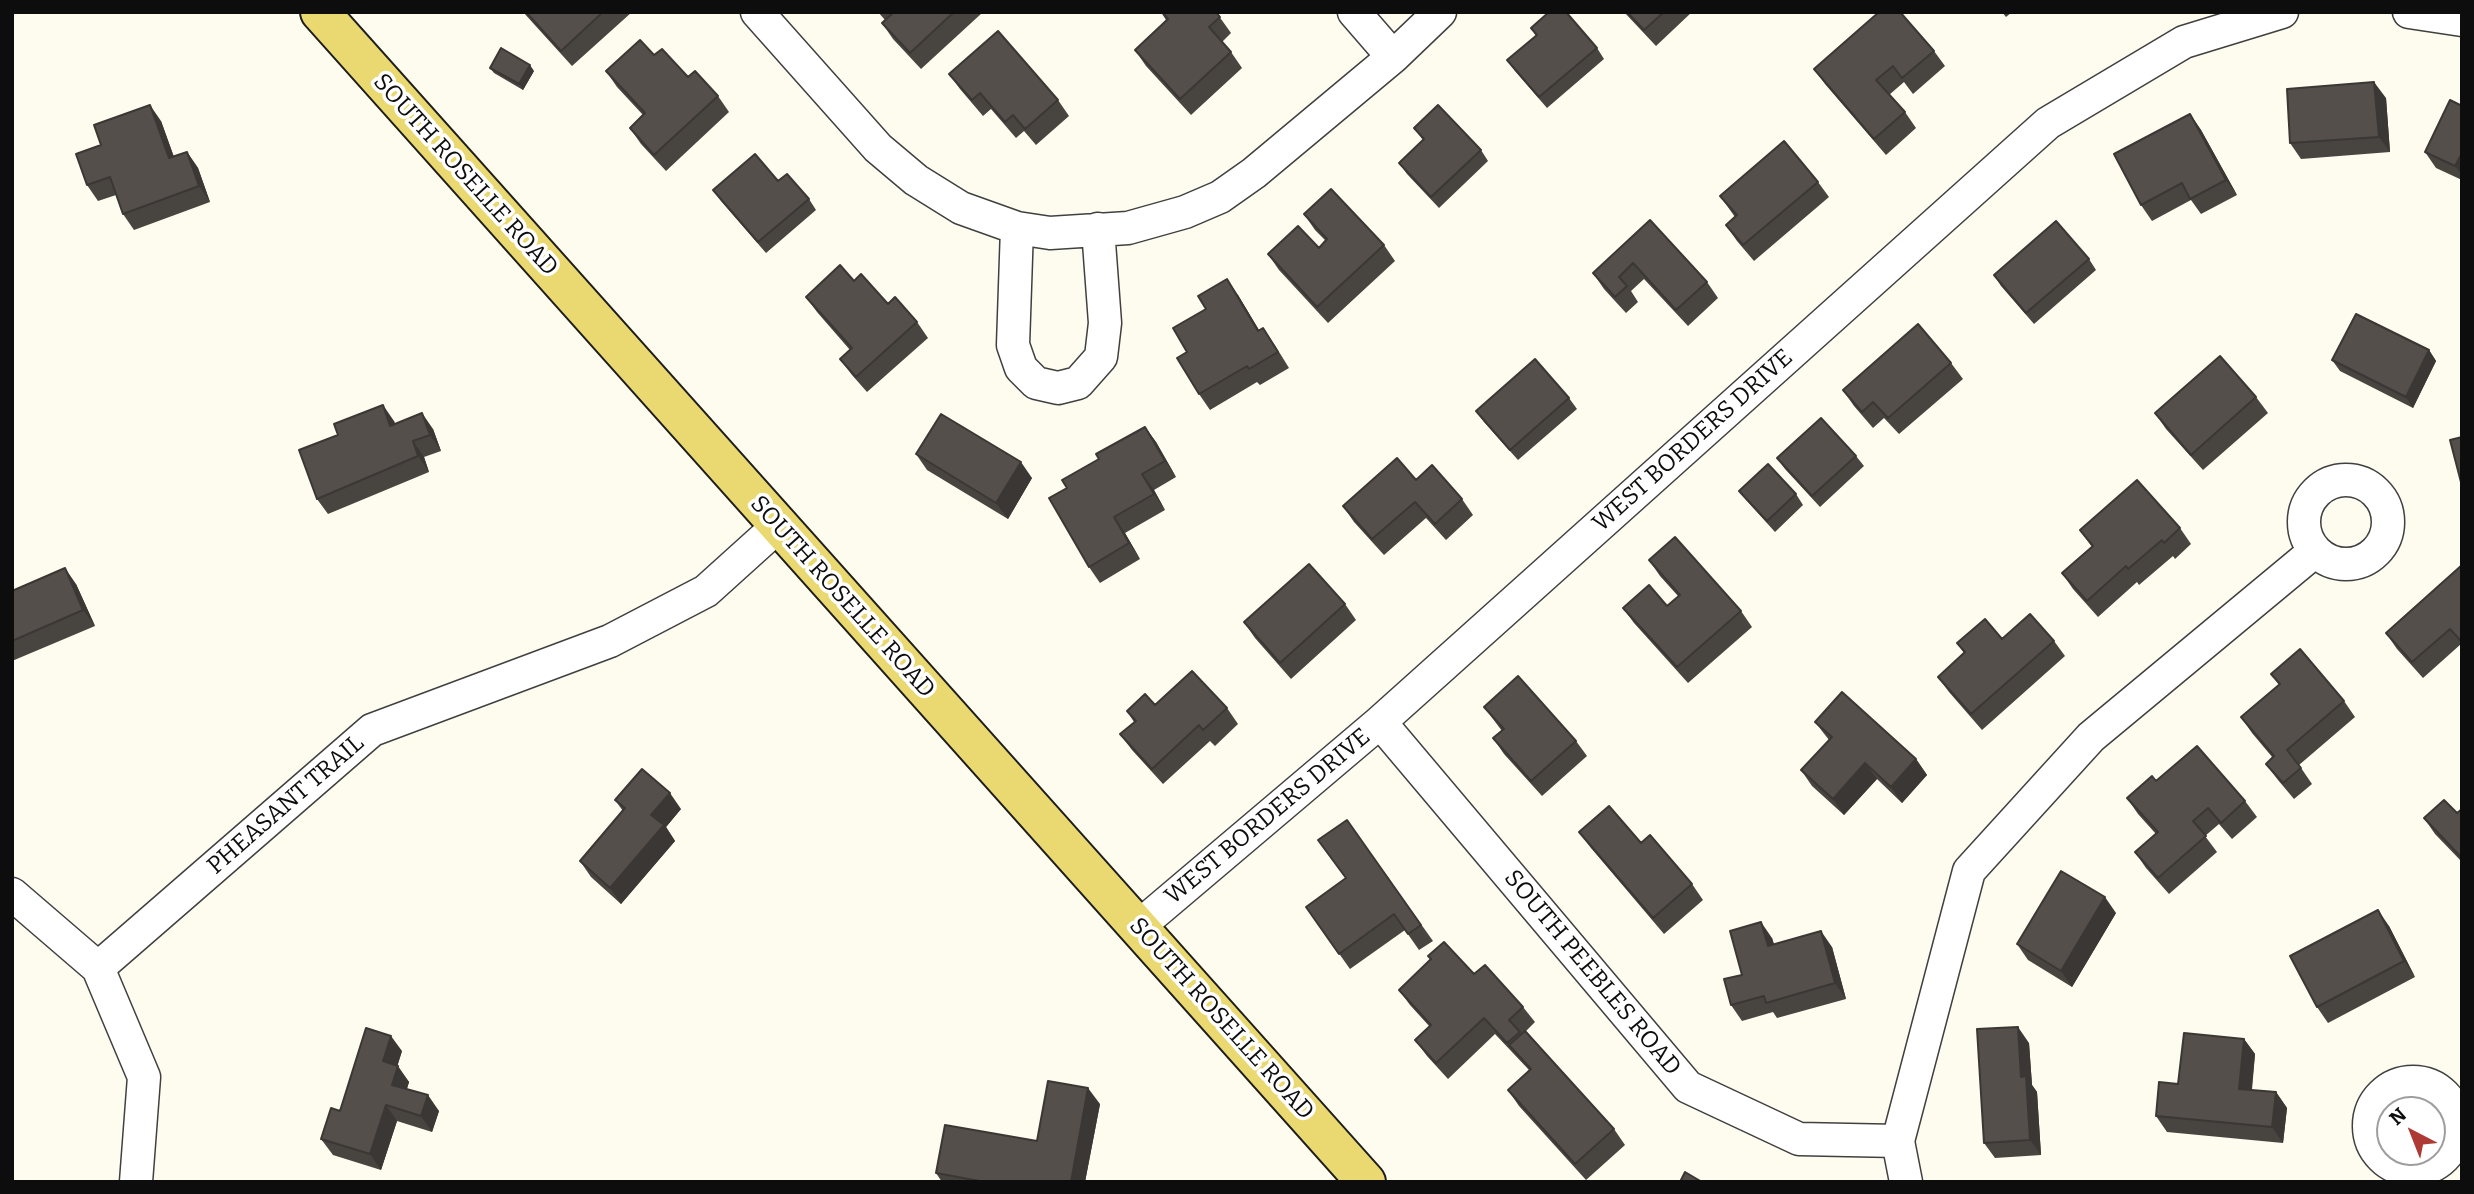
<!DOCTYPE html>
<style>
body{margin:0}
#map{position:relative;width:2474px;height:1194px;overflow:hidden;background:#fdfcee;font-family:Bitter,serif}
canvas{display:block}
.frame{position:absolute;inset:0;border:14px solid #0d0d0d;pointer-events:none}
.north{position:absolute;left:2376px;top:1096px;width:70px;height:70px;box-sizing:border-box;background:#fff;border:2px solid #9e9e9e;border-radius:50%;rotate:318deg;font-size:19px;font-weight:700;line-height:28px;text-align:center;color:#0d0d0d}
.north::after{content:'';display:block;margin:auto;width:24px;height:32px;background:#ad3a34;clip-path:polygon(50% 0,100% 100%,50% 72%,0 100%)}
</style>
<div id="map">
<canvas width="2474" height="1194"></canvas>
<div class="frame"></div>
<div class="north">N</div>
</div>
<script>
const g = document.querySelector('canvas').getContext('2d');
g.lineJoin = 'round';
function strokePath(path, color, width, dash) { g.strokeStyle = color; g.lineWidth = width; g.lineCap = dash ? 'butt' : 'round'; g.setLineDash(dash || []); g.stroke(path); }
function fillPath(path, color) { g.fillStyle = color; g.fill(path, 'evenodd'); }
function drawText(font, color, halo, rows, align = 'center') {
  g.font = font + ' Bitter,serif'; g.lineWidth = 7; g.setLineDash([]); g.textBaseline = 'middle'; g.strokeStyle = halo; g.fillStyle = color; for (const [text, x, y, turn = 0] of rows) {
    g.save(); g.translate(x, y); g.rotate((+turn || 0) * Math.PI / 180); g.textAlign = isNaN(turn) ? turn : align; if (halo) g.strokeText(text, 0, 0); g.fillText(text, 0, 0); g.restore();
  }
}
const minor = new Path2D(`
 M757,12L878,148L916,180L961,208L1017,228L1050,233L1128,228L1185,212L1220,197L1254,173L1393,57L1440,12
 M1354,12L1393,57
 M2409,12L2462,20
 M1017,228L1013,345L1021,368L1036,383L1058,388L1078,383L1101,357L1105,323L1098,229
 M2304 522a42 42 0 1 1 84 0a42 42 0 1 1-84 0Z
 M1380,722L1688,1087L1799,1139L1898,1141
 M12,894L98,968L144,1077L136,1182
 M1138,927L1380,722L2048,123L2184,42L2282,12
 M98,968L372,730L610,641L706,591L778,526
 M2369 1126a44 44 0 1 1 88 0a44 44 0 1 1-88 0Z
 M1906,1182L1898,1141L1969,871L2091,737L2315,551`);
const major = new Path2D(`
 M320,12L1366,1182`);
const wall = new Path2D(`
 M523,12H632L572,66Z
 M878,12H982V13L921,69L893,39L882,23L885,20Z
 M1161,12H1216L1231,33L1222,42L1231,52L1242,68L1191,115L1146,66L1135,50L1166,20Z
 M1624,12H1692L1656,46Z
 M2002,12H2012L2006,17Z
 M1531,28L1597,48L1604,59L1547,108L1515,71L1507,60L1536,36Z
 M1934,51L1945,66L1913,94L1904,82L1889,95L1905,112L1916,128L1886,155L1825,84L1814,69Z
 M654,55L718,96L729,112L666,171L641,144L630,128L643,115L617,87L606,71Z
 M490,68L534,71L523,90L494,73Z
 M949,74L1058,100L1069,116L1036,145L1024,131L1016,138L991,109L983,116L960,89Z
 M2386,98L2390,152L2301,159L2290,143Z
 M2462,106V180L2436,168L2425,152Z
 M2190,114L2201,130L2237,195L2201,214L2191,200L2152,221L2141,205Z
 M161,121L174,157L187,152L198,168L210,202L134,230L123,214L116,195L98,201L87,185L101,145Z
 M1414,128L1481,150L1488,161L1439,208L1407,174L1399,163L1423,140Z
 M778,181L809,199L816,210L766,253L721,201L713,190Z
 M1818,182L1829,197L1754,261L1737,241L1726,225L1735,217L1720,196Z
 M1304,214L1384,245L1395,261L1328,323L1279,270L1268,254L1319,248L1326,241L1315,230Z
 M1650,220L1707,282L1718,298L1688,326L1644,279L1631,291L1638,302L1626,313L1604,289L1593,273Z
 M2089,259L2096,270L2034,324L2001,286L1994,275Z
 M854,281L917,322L928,338L867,392L852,375L840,359L850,350L817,312L806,297Z
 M1238,295L1259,330L1263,328L1289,368L1260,385L1257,382L1210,410L1199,394Z
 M2429,350L2436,361L2413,408L2340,371L2332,360Z
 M1951,363L1963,379L1899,434L1884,418L1873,428L1854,406L1843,390Z
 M2256,397L2268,413L2203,470L2166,429L2155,413Z
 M1569,398L1577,409L1518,460L1484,422L1476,411Z
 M394,421L395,424L433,429L441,451L424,457L429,472L328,514L317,499Z
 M1145,427L1156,442L1176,477L1154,490L1165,510L1125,533L1140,559L1100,583L1089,567L1099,459Z
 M916,454L1032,478L1008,519L927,470Z
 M1856,456L1864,466L1820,507L1785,469L1777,458Z
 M1416,480L1462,499L1473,515L1446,540L1426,518L1384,555L1354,522L1343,506Z
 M1739,491L1796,494L1803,505L1775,532L1747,501Z
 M2180,528L2191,544L2175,559L2173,556L2139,585L2137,582L2098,617L2073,589L2062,573L2092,547L2080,530Z
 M1649,560L1741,611L1752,627L1688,683L1634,623L1623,608L1667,606L1678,596L1660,576Z
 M2462,565V646L2461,644L2423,678L2397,649L2386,633Z
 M76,584L95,626L12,661V591Z
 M1345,604L1356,620L1291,679L1255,638L1244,622Z
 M2054,641L2065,656L1982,730L1949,692L1938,677L1964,653L1957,643Z
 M2271,674L2344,701L2355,717L2299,765L2312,784L2294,799L2278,780L2266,764L2273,758L2252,733L2241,717L2279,685Z
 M1155,705L1227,708L1238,724L1215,746L1210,741L1163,784L1132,750L1120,734L1134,722L1127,711Z
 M1484,707L1576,741L1587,756L1542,796L1504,754L1493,738L1502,731Z
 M1815,722L1916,759L1927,775L1902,803L1877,779L1844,815L1812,786L1801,770L1829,740Z
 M2156,781L2245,801L2257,817L2232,839L2219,824L2205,836L2217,852L2169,894L2146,868L2135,852L2156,834L2138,814L2127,798Z
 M615,800L681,809L666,827L675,841L621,904L591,877L580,861L623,811Z
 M2462,809V862L2435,834L2424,818L2457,813Z
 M1347,820L1433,941L1419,950L1405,930L1350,969L1306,907L1346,878Z
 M1579,832L1692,884L1703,900L1664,934L1591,848Z
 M2116,913L2072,987L2028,960L2017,944Z
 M2389,926L2415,977L2328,1023L2317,1007Z
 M1772,938L1774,944L1832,947L1846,999L1777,1018L1773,1012L1742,1021L1731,1005L1742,975Z
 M1474,974L1523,1007L1535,1022L1526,1031L1614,1129L1625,1145L1586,1180L1519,1106L1508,1090L1529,1070L1495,1034L1448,1079L1427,1056L1415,1040L1430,1027L1410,1005L1399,990Z
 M2244,1039L2255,1054L2252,1090L2276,1092L2287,1108L2283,1143L2167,1132L2156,1116L2178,1084Z
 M2029,1043L2032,1085L2037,1092L2041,1155L1995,1158L1984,1143Z
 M402,1051L397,1066L409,1082L407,1089L439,1111L432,1132L397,1121L381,1170L333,1155L321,1139L340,1111Z
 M1100,1104L1085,1182H942L936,1173L1037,1141Z`);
const shadedWall = new Path2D(`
 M530,65L534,71L523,90L519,84Z
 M2374,82L2386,98L2390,152L2379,137Z
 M150,105L161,121L180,174L169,158Z
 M2190,114L2201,130L2237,195L2226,180Z
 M187,152L198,168L210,202L199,186Z
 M2462,153V175L2455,166Z
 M1227,279L1238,295L1269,347L1258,331Z
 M1263,328L1274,344L1289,368L1278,352Z
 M2429,350L2436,361L2413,408L2406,397Z
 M383,405L394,421L401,442L390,426Z
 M422,413L433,429L441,451L430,435Z
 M1145,427L1156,442L1176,477L1165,461Z
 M413,441L424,457L429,472L418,456Z
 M1021,462L1032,478L1008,519L996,503Z
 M1142,474L1154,490L1165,510L1154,494Z
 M1114,517L1125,533L1140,559L1129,543Z
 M65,568L76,584L95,626L83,610Z
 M1916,759L1927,775L1902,803L1891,787Z
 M1865,763L1877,779L1844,815L1833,799Z
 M670,793L681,809L666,827L675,841L621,904L610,888L651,815Z
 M2105,897L2116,913L2072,987L2061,971Z
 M2378,910L2389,926L2415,977L2404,961Z
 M1761,922L1772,938L1779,962L1768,946Z
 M1821,931L1832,947L1846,999L1835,983Z
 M2018,1027L2029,1043L2032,1085L2037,1092L2041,1155L2030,1140L2021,1077Z
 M391,1036L402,1051L394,1077L383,1061Z
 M2244,1039L2255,1054L2250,1105L2239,1089Z
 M398,1066L409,1082L403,1100L392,1085Z
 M1088,1088L1100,1104L1085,1182H1071Z
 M2276,1092L2287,1108L2283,1143L2272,1127Z
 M428,1095L439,1111L432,1132L421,1116Z
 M386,1105L397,1121L381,1170L370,1154Z`);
const building = new Path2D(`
 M526,12H603L561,51Z
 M894,12H954L910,53L882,23Z
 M1162,12H1216L1220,17L1209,27L1231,52L1180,99L1135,50L1168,19Z
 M1549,12H1566L1597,48L1539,97L1507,60L1537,35L1531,28Z
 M1627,12H1664L1644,30Z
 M1879,12H1900L1934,51L1902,78L1893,66L1876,80L1905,112L1874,139L1814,69Z
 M998,31L1058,100L1025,129L1013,115L1005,122L980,93L972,100L949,74Z
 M640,40L654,55L662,49L688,77L695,71L718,96L654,155L630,128L645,113L606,71Z
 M501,48L530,65L519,84L490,68Z
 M2374,82L2379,137L2290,143L2287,89Z
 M2450,100L2462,106V153L2455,166L2425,152Z
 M150,105L169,158L187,152L199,186L123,214L110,177L87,185L76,154L101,145L94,125Z
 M1438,105L1481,150L1431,197L1399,163L1424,139L1414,128Z
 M2190,114L2226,180L2190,199L2182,183L2141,205L2114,154Z
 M1784,141L1818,182L1743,245L1726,225L1737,215L1720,196Z
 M755,154L778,181L787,174L809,199L758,242L713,190Z
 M1331,189L1384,245L1317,307L1268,254L1298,226L1319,248L1327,239L1304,214Z
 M1650,220L1707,282L1676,310L1633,263L1619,277L1627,286L1615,297L1593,273Z
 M2056,221L2089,259L2026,313L1994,275Z
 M840,265L854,281L861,274L888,304L895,297L917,322L856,377L840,359L852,348L806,297Z
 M1227,279L1258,331L1263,328L1278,352L1249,369L1247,366L1199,394L1177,358L1187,352L1173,328L1206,309L1198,296Z
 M2356,314L2429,350L2406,397L2332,360Z
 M1918,324L1951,363L1888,418L1873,402L1862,412L1843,390Z
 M2220,356L2256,397L2191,455L2155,413Z
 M1535,359L1569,398L1510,450L1476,411Z
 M383,405L390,426L422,413L430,435L413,441L418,456L317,499L299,450L338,435L334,424Z
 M941,414L1021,462L996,503L916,454Z
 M1821,418L1856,456L1812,496L1777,458Z
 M1145,427L1165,461L1142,474L1154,494L1114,517L1129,543L1089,567L1049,498L1067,488L1062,480L1099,459L1096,454Z
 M2462,437V486L2450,440Z
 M1397,458L1416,480L1432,465L1462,499L1435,524L1415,502L1372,539L1343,506Z
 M1768,464L1796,494L1767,521L1739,491Z
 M2137,480L2180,528L2164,543L2162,540L2128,569L2126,566L2087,601L2062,573L2093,546L2080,530Z
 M1675,537L1741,611L1677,667L1623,608L1649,585L1667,606L1680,595L1649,560Z
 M1309,564L1345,604L1280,663L1244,622Z
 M2462,565V642L2450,629L2412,662L2386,633Z
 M65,568L83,610L12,641V591Z
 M2030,614L2054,641L1971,714L1938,677L1965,652L1957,643L1985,619L2002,639Z
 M2300,649L2344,701L2287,750L2301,768L2283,783L2266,764L2274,756L2241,717L2280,684L2271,674Z
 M1192,671L1227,708L1203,730L1199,725L1152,769L1120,734L1136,721L1127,711L1145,694L1155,705Z
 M1518,676L1576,741L1531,781L1493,738L1504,729L1484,707Z
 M1842,692L1916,759L1891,787L1865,763L1833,799L1801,770L1832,737L1815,722Z
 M2197,746L2245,801L2221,823L2208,808L2193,821L2206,836L2158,878L2135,852L2158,832L2127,798L2152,776L2156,781Z
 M642,769L670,793L651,815L664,825L610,888L580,861L625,808L615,800Z
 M2444,800L2457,813L2462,809V858L2424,818Z
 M1609,806L1641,843L1650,835L1692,884L1653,918L1579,832Z
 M1347,820L1421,925L1408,934L1394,914L1339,954L1306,907L1346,878L1318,840Z
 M2061,871L2105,897L2061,971L2017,944Z
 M2378,910L2404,961L2317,1007L2290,956Z
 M1761,922L1768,946L1821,931L1835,983L1766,1003L1764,996L1731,1005L1724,979L1742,975L1730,931Z
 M1444,942L1474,974L1485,965L1523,1007L1509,1020L1520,1032L1507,1043L1484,1018L1436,1063L1415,1040L1431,1025L1399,990L1431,959L1428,956Z
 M2018,1027L2021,1077L2026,1076L2030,1140L1984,1143L1977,1029Z
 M366,1028L391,1036L383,1061L398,1066L392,1085L428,1095L421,1116L386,1105L370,1154L321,1139L331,1108L340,1111Z
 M1525,1031L1614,1129L1575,1164L1508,1090L1531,1069L1509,1045Z
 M2184,1033L2244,1039L2239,1089L2276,1092L2272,1127L2156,1116L2159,1082L2178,1084Z
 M1048,1081L1088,1088L1071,1182H985L936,1173L945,1125L1037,1141Z
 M1685,1172L1702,1182H1680Z`);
const streetNames = [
 ["SOUTH ROSELLE ROAD",465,175,48],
 ["WEST BORDERS DRIVE",1693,441,-42],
 ["SOUTH ROSELLE ROAD",842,597,48],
 ["PHEASANT TRAIL",286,805,-41],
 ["WEST BORDERS DRIVE",1268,817,-40],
 ["SOUTH PEEBLES ROAD",1592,973,50],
 ["SOUTH ROSELLE ROAD",1221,1019,48]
];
strokePath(minor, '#404040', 35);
strokePath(major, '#1e1e1e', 42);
strokePath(minor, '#fff', 32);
strokePath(major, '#ead871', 38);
fillPath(wall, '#484440');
fillPath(shadedWall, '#3b3734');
fillPath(building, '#544f4a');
strokePath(building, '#3b3734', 2);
drawText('24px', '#0d0d0d', '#fff', streetNames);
</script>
